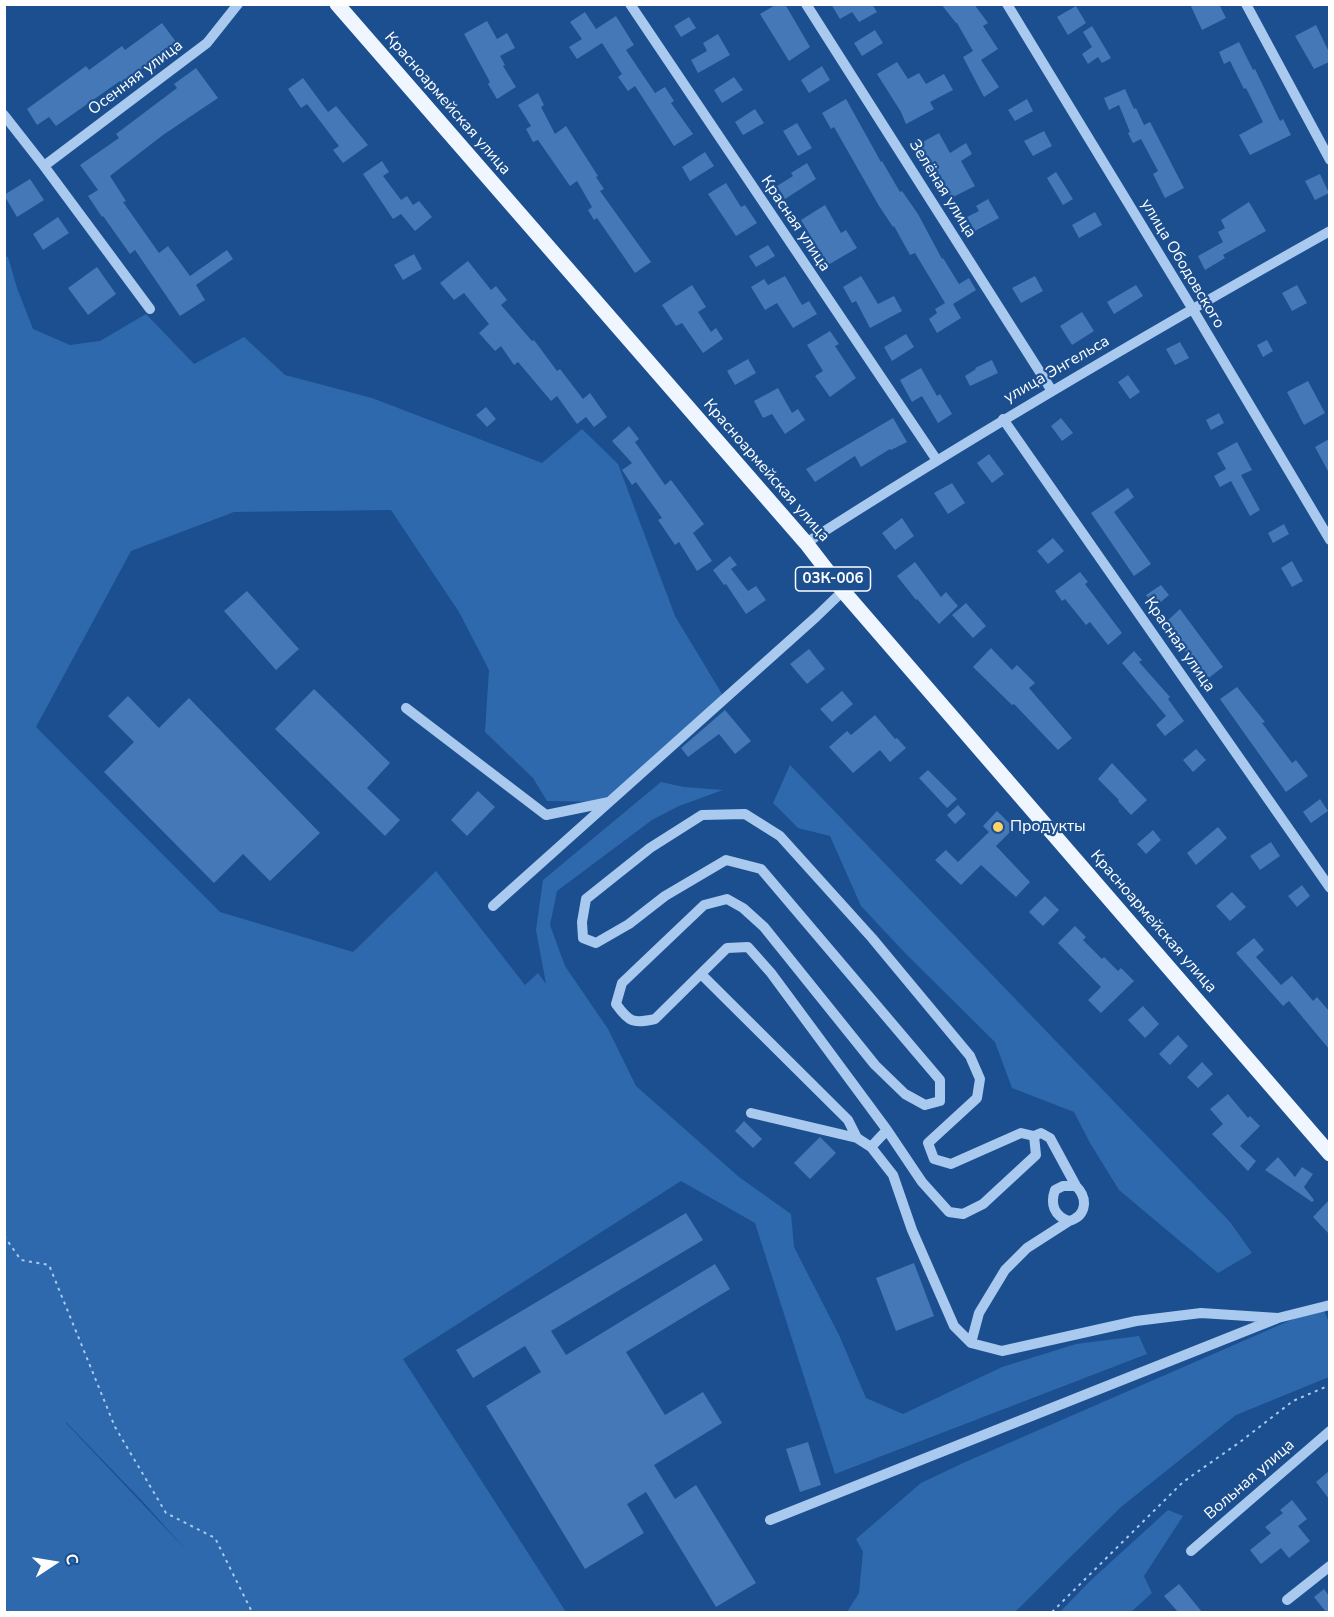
<!DOCTYPE html>
<meta charset="utf-8">
<style>
body{margin:0}
#map{position:relative;width:1334px;height:1617px;overflow:hidden;background:#1b4f8f;font-family:"Nunito Sans",sans-serif}
canvas{display:block}
.frame{position:absolute;inset:0;border:6px solid #fff;pointer-events:none}
.north{position:absolute;left:24px;top:1533px;width:60px;height:60px;-webkit-text-stroke:4px #1b4f8f;paint-order:stroke;rotate:78deg;font-size:16px;font-weight:700;line-height:24px;text-align:center;color:#fff}
.north::after{content:'';display:block;margin:auto;width:21px;height:27px;background:#fff;clip-path:polygon(50% 0,100% 100%,50% 72%,0 100%)}
</style>
<div id="map">
<canvas width="1334" height="1617"></canvas>
<div class="frame"></div>
<div class="north">С</div>
</div>
<script>
const g = document.querySelector('canvas').getContext('2d');
g.lineJoin = 'round';
function fillPath(path, color) { g.fillStyle = color; g.fill(path, 'evenodd'); }
function strokePath(path, color, width, dash) { g.strokeStyle = color; g.lineWidth = width; g.lineCap = dash ? 'butt' : 'round'; g.setLineDash(dash || []); g.stroke(path); }
function drawText(font, color, halo, rows, align = 'center') {
  g.font = font + ' "Nunito Sans",sans-serif'; g.lineWidth = 4.5; g.setLineDash([]); g.textBaseline = 'middle'; g.strokeStyle = halo; g.fillStyle = color; for (const [text, x, y, turn = 0] of rows) {
    g.save(); g.translate(x, y); g.rotate((+turn || 0) * Math.PI / 180); g.textAlign = isNaN(turn) ? turn : align; if (halo) g.strokeText(text, 0, 0); g.fillText(text, 0, 0); g.restore();
  }
}
const green = new Path2D(`
 M4,256L8,257L17,288L33,329L70,345L100,341L146,314L194,364L244,337L285,375L372,398L542,463L582,429L618,464L675,616L725,699L610,802L547,801L533,778L485,732L489,670L459,612L391,510L234,512L131,551L36,727L220,912L353,952L436,871L525,985L538,973L546,984L536,930L543,880L661,782L684,787L723,790L679,806L652,820L557,891L550,925L565,966L608,1029L636,1086L739,1177L791,1214L794,1247L839,1335L866,1398L903,1414L1002,1367L1076,1344L1139,1336L1147,1354L835,1474L755,1223L681,1181L403,1359L566,1612H5ZM66,1422L143,1502L187,1551L66,1423Z
 M790,765L1230,1222L1252,1253L1218,1273L1119,1190L1090,1143L1074,1112L1012,1088L995,1042L906,954L861,906L830,836L798,828L773,803Z
 M1324,1311L1329,1322V1377L1236,1415L1121,1507L1015,1612H847L859,1593L863,1552L856,1539L921,1483L963,1463L1305,1314Z
 M1168,1510L1183,1516L1144,1576L1152,1593L1131,1612H1060L1090,1581Z`);
const building = new Path2D(`
 M777,4H785L810,47L789,61L760,14Z
 M831,4H872L877,12L859,22L852,12L840,19Z
 M941,4H974L988,23L983,26L998,49L981,60L999,87L984,97L963,57L973,51L957,23H956Z
 M1190,4H1219L1226,18L1202,30Z
 M1076,6L1086,23L1068,35L1057,17Z
 M585,12L596,29L616,16L634,45L626,50L655,93L665,87L674,101L671,103L693,134L674,146L635,86L628,91L618,77L622,74L602,43L577,59L569,47L582,39L570,22Z
 M689,17L696,28L681,37L674,26Z
 M487,21L497,39L507,33L515,48L500,56L505,65L503,66L516,87L497,99L488,84L490,82L464,34Z
 M162,23L179,46L157,62L155,59L122,83L120,81L56,126L49,117L37,125L27,109L86,66L89,70L122,46L125,50Z
 M1316,25L1329,52V62L1314,69L1295,36Z
 M1092,26L1111,58L1102,63L1098,57L1088,64L1082,54L1092,47L1083,32Z
 M875,30L883,43L862,56L854,43Z
 M718,34L730,55L698,73L691,60L707,51L703,43Z
 M1239,42L1253,70L1255,69L1280,121L1283,119L1291,135L1250,155L1239,135L1263,122L1246,88L1244,89L1230,61L1224,64L1219,52Z
 M897,62L908,79L919,73L926,84L944,74L953,90L930,102L934,109L906,124L901,112L877,74Z
 M822,66L830,80L809,93L801,80Z
 M196,68L218,98L163,135L110,176L126,201L123,202L159,253L168,246L190,276L227,250L233,259L196,285L205,300L180,316L135,250L130,254L103,216L102,217L88,196L98,190L80,165L119,138L116,134L177,88L174,84Z
 M734,77L743,90L722,103L714,90Z
 M303,78L328,112L336,106L368,145L343,163L333,150L339,146L307,104L301,108L288,89Z
 M1125,89L1134,109L1136,108L1144,125L1150,122L1184,188L1165,198L1153,174L1158,171L1141,139L1133,143L1128,133L1130,132L1119,105L1109,110L1104,98Z
 M538,93L544,105L541,107L555,134L566,126L598,176L596,177L604,189L600,191L651,262L635,273L597,218L594,220L588,210L592,207L577,181L570,186L538,140L533,142L526,129L531,126L518,105Z
 M846,99L881,162L882,161L900,192L902,191L918,214L942,259L943,258L959,284L969,278L976,290L953,304L961,318L937,333L929,319L937,313L935,309L945,303L915,253L910,255L894,226L893,227L879,206L834,127L831,129L822,113Z
 M1027,99L1033,111L1015,121L1008,110Z
 M755,109L764,123L743,135L735,122Z
 M797,123L812,148L798,156L783,131Z
 M1044,131L1052,146L1033,156L1024,141Z
 M939,133L950,153L966,143L972,154L961,161L975,186L951,198L931,161L929,162L919,144Z
 M705,152L714,166L690,181L682,167Z
 M382,161L389,172L383,176L401,200L407,196L413,205L419,201L432,217L415,231L401,214L393,219L363,174Z
 M807,163L816,179L785,199L777,186L793,176L791,173Z
 M1056,172L1073,199L1063,205L1047,178Z
 M1320,174L1329,193L1315,200L1305,181Z
 M30,179L44,200L17,217L4,195Z
 M726,183L741,207L745,205L757,223L736,236L708,194Z
 M988,199L999,218L975,231L967,217L979,211L976,206Z
 M1249,202L1266,231L1223,255L1225,258L1205,270L1198,256L1223,242L1218,232L1225,228L1221,220Z
 M825,205L841,233L846,230L857,248L828,265L801,220Z
 M1095,212L1102,225L1079,238L1072,225Z
 M58,217L69,233L43,250L33,234Z
 M768,245L775,256L756,267L749,256Z
 M414,254L422,269L403,280L394,265Z
 M468,261L491,290L496,286L507,300L501,305L532,341L534,340L557,371L560,369L583,399L590,393L607,417L594,427L586,417L577,424L557,396L551,401L518,362L514,365L501,346L495,351L479,333L489,324L464,293L454,300L440,283Z
 M97,267L116,294L88,315L68,288Z
 M785,276L802,305L809,301L817,314L793,328L777,303L765,310L751,287L764,279L768,285Z
 M861,276L878,304L894,296L902,311L870,328L856,301L852,303L843,287Z
 M1035,276L1043,291L1021,303L1012,288Z
 M692,285L706,307L698,312L711,332L716,328L723,339L703,353L682,323L676,326L662,305Z
 M1136,285L1143,296L1114,314L1107,302Z
 M1297,285L1307,303L1292,311L1282,293Z
 M1082,312L1094,331L1072,345L1060,326Z
 M830,331L839,344L835,346L856,378L830,397L815,376L823,371L807,345Z
 M906,334L914,347L892,361L884,347Z
 M1267,340L1273,351L1263,357L1257,345Z
 M1180,342L1189,358L1175,365L1166,349Z
 M748,359L756,373L735,385L727,371Z
 M992,360L998,373L970,386L965,376L976,369L975,368Z
 M921,368L937,396L940,394L952,414L938,423L922,396L912,402L900,380Z
 M1128,375L1140,392L1130,399L1118,382Z
 M1308,381L1325,413L1304,425L1287,392Z
 M778,388L792,413L798,409L805,420L785,434L772,414L763,418L754,401Z
 M486,407L496,419L487,427L476,415Z
 M1219,413L1224,423L1211,430L1206,420Z
 M893,418L907,442L891,450L890,449L861,467L855,456L815,482L806,469Z
 M1061,418L1073,433L1062,441L1051,426Z
 M629,426L639,439L635,442L665,485L671,480L704,524L693,533L712,561L697,571L679,542L675,545L658,520L662,518L636,482L632,485L622,470L632,463L612,441Z
 M1329,439V473L1315,447Z
 M1237,442L1252,470L1241,475L1260,510L1250,516L1231,481L1220,487L1214,476L1226,469L1217,453Z
 M989,454L1004,474L992,483L977,463Z
 M952,483L965,503L948,514L934,493Z
 M1128,488L1134,497L1114,512L1151,564L1134,576L1091,513Z
 M902,518L914,536L895,550L882,533Z
 M1284,524L1289,534L1273,543L1268,533Z
 M1053,538L1064,551L1048,564L1037,551Z
 M730,556L737,565L731,569L748,591L756,586L766,600L746,614L726,584L724,585L713,570Z
 M1292,561L1303,581L1292,587L1281,568Z
 M915,562L941,597L946,592L958,606L939,624L917,599L916,600L897,576Z
 M1080,572L1088,582L1085,584L1122,633L1108,645L1090,622L1086,625L1065,599L1062,601L1055,591Z
 M1161,585L1169,595L1155,607L1146,595Z
 M247,591L299,649L276,670L224,611Z
 M966,603L986,626L973,638L952,615Z
 M1180,609L1223,667L1206,680L1165,623Z
 M991,648L1012,670L1017,665L1035,683L1029,688L1072,738L1058,750L1014,704L1012,705L973,667Z
 M809,649L825,669L807,684L790,664Z
 M1134,651L1142,660L1139,662L1170,697L1168,699L1184,721L1165,736L1156,725L1166,716L1122,663Z
 M1237,687L1265,722L1262,723L1292,763L1296,760L1308,776L1286,792L1220,699Z
 M314,689L390,763L367,788L400,820L385,836L275,729Z
 M842,691L853,704L832,722L820,709Z
 M128,696L159,728L189,698L320,833L270,881L243,854L214,883L104,772L134,742L108,716Z
 M725,710L751,741L735,754L719,734L688,757L681,748Z
 M875,715L895,739L897,738L906,748L890,762L880,750L853,773L829,747L847,731L851,735Z
 M1196,749L1206,760L1193,772L1183,760Z
 M1112,763L1147,800L1131,815L1118,801L1119,800L1098,779Z
 M928,770L957,799L947,808L919,778Z
 M478,791L495,807L467,836L451,820Z
 M1320,799L1328,811L1311,823L1303,812Z
 M958,805L966,814L955,824L947,815Z
 M997,811L1014,828L996,846L1030,882L1016,897L981,865L961,885L935,860L946,850L958,862L989,832L983,826Z
 M1218,827L1227,838L1196,865L1187,853Z
 M1153,830L1161,840L1146,854L1137,844Z
 M1271,842L1280,856L1260,870L1250,856Z
 M1302,885L1310,896L1297,907L1288,896Z
 M1232,892L1246,907L1230,921L1216,906Z
 M1045,896L1059,910L1043,926L1029,912Z
 M1075,926L1086,937L1083,940L1102,959L1104,957L1118,971L1121,968L1134,981L1101,1013L1088,1000L1101,987L1058,943Z
 M1254,938L1264,950L1256,957L1281,985L1292,976L1313,1001L1317,997L1329,1011V1049L1289,1001L1283,1006L1236,953Z
 M1143,1006L1159,1024L1145,1038L1128,1020Z
 M1178,1035L1188,1046L1170,1065L1159,1054Z
 M1202,1062L1213,1074L1198,1088L1187,1077Z
 M1228,1094L1248,1118L1250,1116L1260,1126L1240,1146L1256,1161L1248,1171L1212,1134L1223,1124L1210,1109Z
 M744,1121L762,1139L753,1148L735,1131Z
 M820,1137L836,1153L810,1179L794,1163Z
 M1278,1157L1295,1177L1302,1167L1313,1174L1304,1187L1314,1200L1312,1202L1265,1170Z
 M1329,1200V1234L1313,1217Z
 M686,1213L703,1240L551,1331L566,1355L715,1264L730,1289L626,1352L665,1415L703,1392L722,1423L654,1465L675,1499L696,1485L756,1583L716,1607L646,1492L627,1504L644,1533L585,1569L486,1406L541,1372L525,1346L473,1378L456,1350Z
 M914,1263L934,1316L896,1331L876,1278Z
 M808,1442L821,1485L800,1492L786,1449Z
 M1329,1471V1499L1316,1482Z
 M1292,1500L1307,1519L1298,1526L1310,1541L1289,1558L1281,1548L1261,1564L1250,1550L1271,1533L1265,1527L1283,1513L1280,1510Z
 M1179,1584L1202,1612H1178L1164,1596Z
 M1324,1589L1329,1596V1612H1326L1314,1597Z`);
const path = new Path2D(`
 M4,1236L21,1260L49,1265L115,1427L166,1513L215,1538L252,1612
 M1052,1612L1183,1482L1240,1442L1293,1401L1330,1385`);
const minor = new Path2D(`
 M630,4L936,459
 M806,4L1052,391
 M1007,4L1192,308L1330,540
 M1246,4L1330,160
 M4,115L44,166
 M150,309L44,166L207,43L238,4
 M1003,419L1330,888
 M806,543C977,433 1152,331 1330,231
 M406,708L546,815L609,802
 M493,906L816,617L843,591
 M701,974L848,1120L857,1138
 M751,1113L857,1138L871,1147L893,1175L912,1230L954,1326L971,1343L1002,1351L1136,1321L1201,1313L1278,1318
 M871,1147L887,1130L922,1182L949,1212L963,1214L983,1204L1036,1155L1034,1136L1021,1133L951,1164L934,1159L928,1143L977,1098L980,1079L970,1056L872,938L780,836L745,814L702,815L650,848L586,899L582,922L583,938L596,943L629,924L665,896L726,860L761,869L940,1080V1101L925,1105L905,1094L875,1065L764,927L743,908L727,899L704,905L622,983L616,1004C629,1022 633,1024 655,1019L727,948L748,947L771,973L887,1130
 M1069,1221C1054,1216 1050,1204 1055,1190L1063,1186H1076
 M971,1343L979,1313L1005,1270L1027,1248L1069,1221C1087,1216 1088,1198 1076,1186L1050,1138L1041,1133L1034,1136
 M770,1520L1278,1318L1330,1305
 M1191,1551L1330,1431
 M1287,1600L1330,1566`);
const major = new Path2D(`
 M337,4L806,543L843,591L1330,1154`);
const markers = [
 [998,827,6,"#ffd166"]
];
const shields = [
 [833,579,75]
];
const shieldNames = [
 ["03К-006",833,579]
];
const streetNames = [
 ["Осенняя улица",136,78,-37],
 ["Красноармейская улица",447,104,49],
 ["Зелёная улица",942,189,58],
 ["Красная улица",795,224,56],
 ["улица Ободовского",1182,264,59],
 ["улица Энгельса",1057,370,-30],
 ["Красноармейская улица",766,471,49],
 ["Красная улица",1179,645,55],
 ["Красноармейская улица",1153,922,49],
 ["Вольная улица",1250,1480,-41]
];
const poiNames = [
 ["Продукты",1010,827]
];
fillPath(green, '#2e69ad');
fillPath(building, '#4478b7');
strokePath(path, '#a9c9ee', 2, [3, 4.5]);
strokePath(minor, '#a9c9ee', 10);
strokePath(major, '#f0f6ff', 15);
for (const [x, y, r, color] of markers) { const dot = new Path2D(); dot.arc(x, y, r, 0, 2 * Math.PI); g.fillStyle = color; g.fill(dot); strokePath(dot, '#1b4f8f', 2); }
for (const [x, y, w] of shields) { const box = new Path2D(); box.roundRect(x - w / 2, y - 12, w, 24, 4.5); g.fillStyle = '#1b4f8f'; g.fill(box); strokePath(box, '#fff', 1.5); }
drawText('bold 15px', '#fff', null, shieldNames);
drawText('16px', '#fff', '#1b4f8f', streetNames);
drawText('16px', '#fff', '#1b4f8f', poiNames, 'left');
</script>
